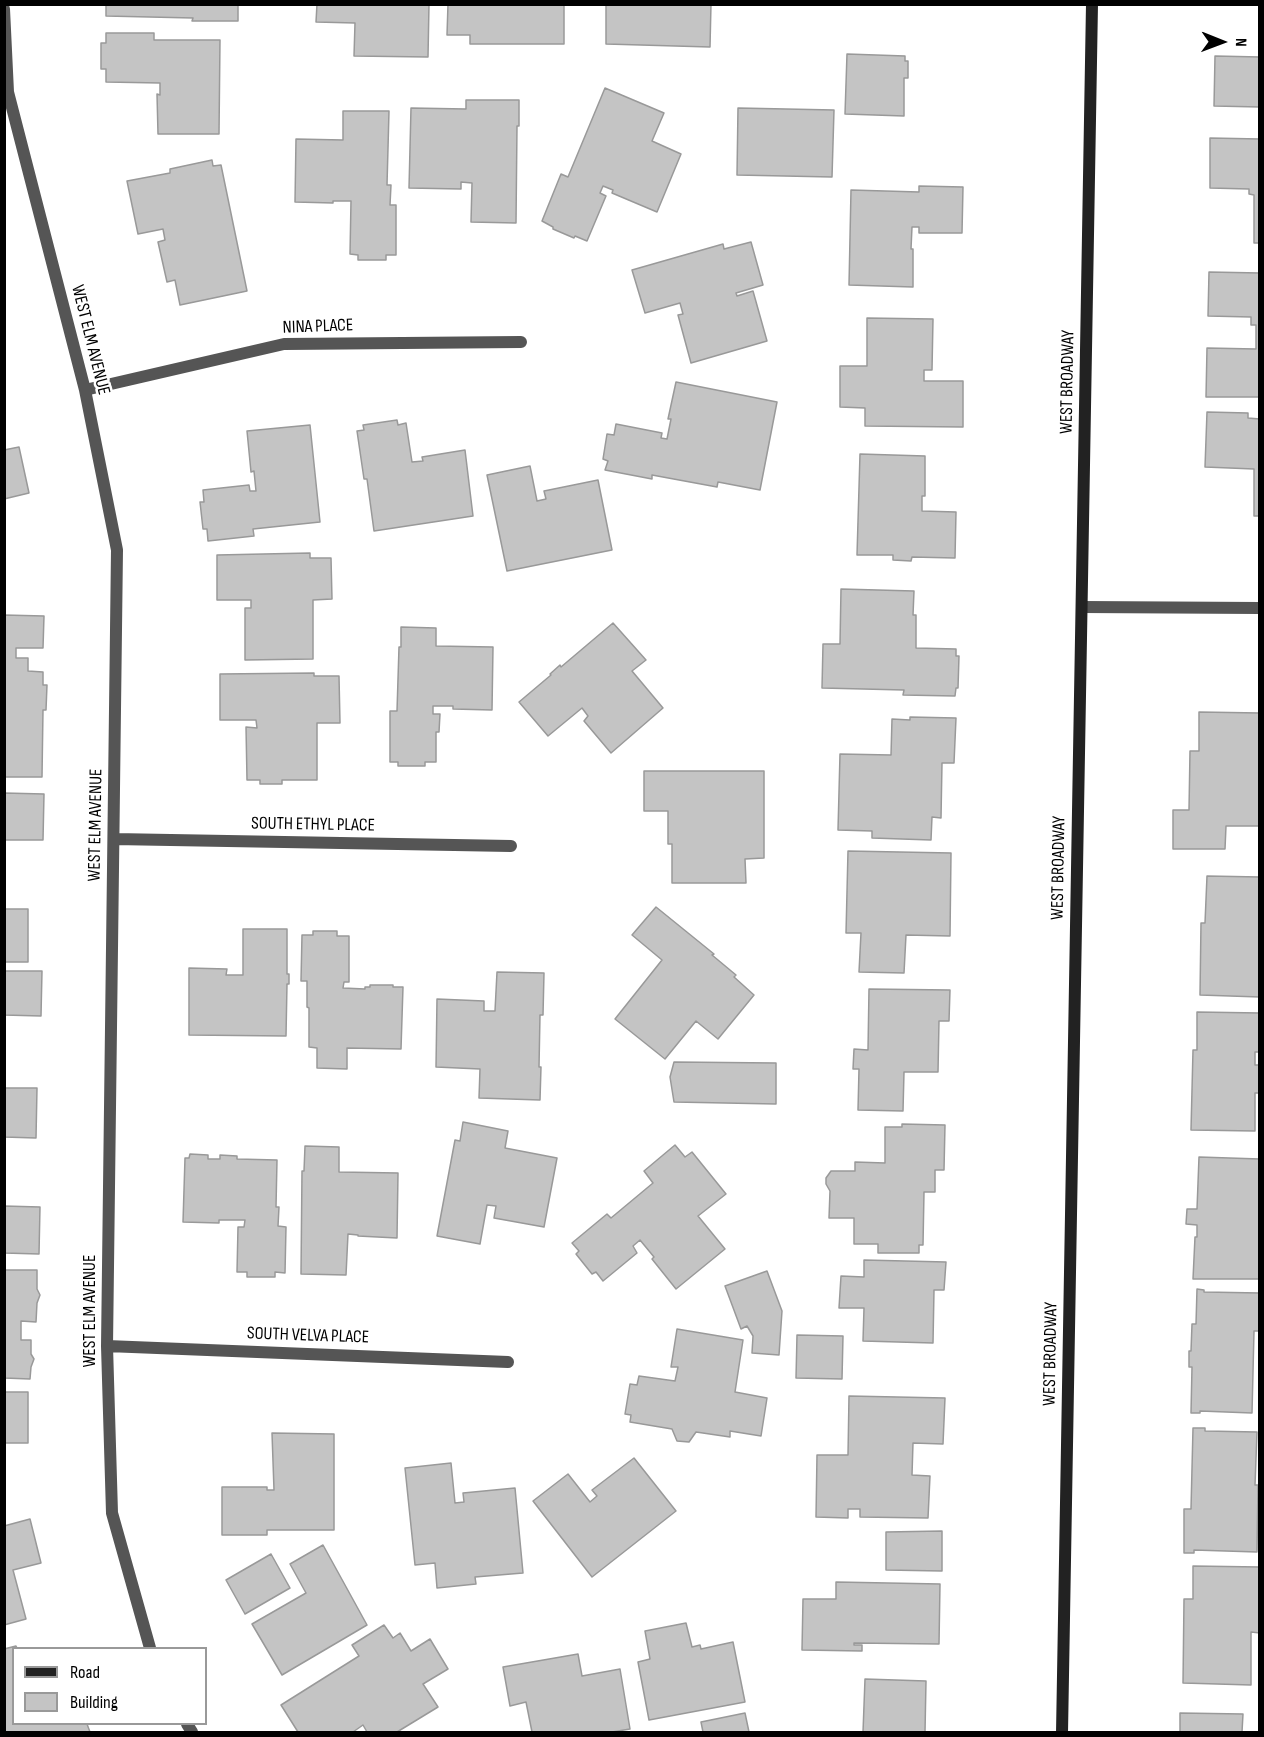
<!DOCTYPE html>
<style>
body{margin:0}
#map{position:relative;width:1264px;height:1737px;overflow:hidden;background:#fff;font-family:"Sofia Sans Condensed",sans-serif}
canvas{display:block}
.frame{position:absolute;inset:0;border:6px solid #000;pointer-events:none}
.legend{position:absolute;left:12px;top:1647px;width:195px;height:78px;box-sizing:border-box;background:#fff;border:2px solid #999;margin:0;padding:8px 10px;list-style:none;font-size:18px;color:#000}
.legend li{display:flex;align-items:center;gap:12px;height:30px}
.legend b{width:30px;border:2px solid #999}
.north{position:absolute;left:1192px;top:12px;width:60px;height:60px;-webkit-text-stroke:4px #fff;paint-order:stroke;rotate:91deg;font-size:16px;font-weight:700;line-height:24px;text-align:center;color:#000}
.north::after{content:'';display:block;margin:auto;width:21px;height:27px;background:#000;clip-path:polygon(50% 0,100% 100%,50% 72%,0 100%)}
</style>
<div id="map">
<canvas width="1264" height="1737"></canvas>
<div class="frame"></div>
<ul class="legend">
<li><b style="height:8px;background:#222"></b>Road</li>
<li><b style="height:16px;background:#c4c4c4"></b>Building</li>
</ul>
<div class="north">N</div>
</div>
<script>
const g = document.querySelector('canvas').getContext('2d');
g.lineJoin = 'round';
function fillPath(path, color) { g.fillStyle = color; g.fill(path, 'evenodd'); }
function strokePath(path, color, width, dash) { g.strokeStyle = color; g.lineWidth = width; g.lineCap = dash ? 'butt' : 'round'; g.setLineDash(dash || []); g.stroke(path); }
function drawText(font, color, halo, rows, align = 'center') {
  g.font = font + ' "Sofia Sans Condensed",sans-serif'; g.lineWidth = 5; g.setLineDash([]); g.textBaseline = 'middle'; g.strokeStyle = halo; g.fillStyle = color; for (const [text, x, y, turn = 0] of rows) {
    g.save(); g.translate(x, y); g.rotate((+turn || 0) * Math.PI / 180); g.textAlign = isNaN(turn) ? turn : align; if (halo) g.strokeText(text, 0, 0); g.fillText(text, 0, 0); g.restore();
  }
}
const building = new Path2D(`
 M106,4H238V21H192L193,18L106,16Z
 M317,4H429L428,57L354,56L355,23L316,22Z
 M448,4H564V44H470V35H447Z
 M606,4H711L710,47L606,44Z
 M106,33H154V40H220L219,134H158L157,94L160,95V83L106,82V69H101V43H106Z
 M847,54L905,56V61H908V78H904V116L845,114Z
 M1215,56L1260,57V107L1214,106Z
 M605,88L664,113L652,141L681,154L657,212L612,193L613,190L603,186L600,193L606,196L587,241L575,236L574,238L553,229V227L542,221L561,174L568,177Z
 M466,100H519V126H517L516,223L471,222L472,183L461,182V189L409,188L411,108L466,109Z
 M738,108L834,110L832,177L737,175Z
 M343,111H389L387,185H391L390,205H396V255H386V260H358V255L350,254L351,201H333V203L295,202L296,139L343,140Z
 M1210,138L1260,139V243H1254V195L1249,194V189L1210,188Z
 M212,160L213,166L221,165L247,291L180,305L175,280L167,282L158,242L165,240L163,229L138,234L127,181L170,173V169Z
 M919,186L963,187L962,233H919V227H912L911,249H913V287L849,285L851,190L919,192Z
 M751,242L763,285L736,293L737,296L753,291L767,341L691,363L678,315L683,314L680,303L645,313L632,270L723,244L724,249Z
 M1209,272L1260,273V397H1206L1207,348L1256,349V325H1251V317L1208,316Z
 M867,318L933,319L932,370H924V381H963V427L865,426V408L840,407V366H867Z
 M676,382L777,402L760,490L718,482L717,487L652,475V479L605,470L608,461L603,459L607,434L614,435L616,424L662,433L661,438L667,439L671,419H668Z
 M1207,412L1248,413V418L1260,419V516H1254V469L1205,467Z
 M397,420L398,425L406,423L412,462L423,461L422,457L465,450L473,516L374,531L367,479H364L357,431L364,430L363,425Z
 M310,425L320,522L253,529L254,536L208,541L207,529H203L200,502H204L203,490L249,485L250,491H256L254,471L251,472L247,431Z
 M19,447L29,493L4,499V450Z
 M860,454L925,456V496H922V511L956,512L955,558L912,557L911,561L893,560V555H857Z
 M530,466L537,501L546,499L544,491L598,480L612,550L507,571L487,475Z
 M310,553V558H331L332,599L313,600V659L245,660V608H251V600H217V555Z
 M841,589L914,591L913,615H916V648L956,649V656H959L958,688H956L955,696L903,695L904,690L822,688L823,644H840Z
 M4,615L44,616L43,648H16V658H28V671L43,672V685H47L46,710H43L42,777H4Z
 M613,623L646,660L632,671L663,708L611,753L584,721L588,716L582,708L548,736L519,702L551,675L550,674L560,665L561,667Z
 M401,627L436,628V646L493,647L492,710L453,709V706H433V714H440L439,732H436V762H425V766H398V762H390V711H397L399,647H401Z
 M314,673V676H339L340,723H317V780H282V784H260V780H247L246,727L257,728L256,720H220V674Z
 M1199,712L1260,713V826H1226L1225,849H1173V810H1189L1190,751H1199Z
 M910,717L956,718L954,763H942L941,818L932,817L931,840L872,838V831L838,830L840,754L891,755L892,719L910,720Z
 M644,771H764V858L745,859L746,883H672V844H668V811H644Z
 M4,793L44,794L43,840H4Z
 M848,851L951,853L950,936L906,935L904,973L859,972L861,933H846Z
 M1207,876L1260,877V997L1200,995L1201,923H1205Z
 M656,907L714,954L712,955L736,975L734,977L754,995L718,1039L696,1021L665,1059L615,1019L662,960L632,935Z
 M4,909H28V962H4Z
 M243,929H287V974H289V984H287L286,1036L189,1035V968L227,969L226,975H243Z
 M313,931H337V936H349V982H344L343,988L365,989V987H370V985H393V987H403L401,1049L347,1048V1069L317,1068V1048L309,1047V1008L307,1007V981H301L302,935H313Z
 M4,971H42L41,1016L4,1015Z
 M497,972L544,973L543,1015H540L539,1067H541L540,1100L479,1098L480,1069L436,1067L437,999L484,1001V1011H495Z
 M869,989L950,990L949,1021H939L938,1072H904L903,1111L858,1110L859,1069H853L854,1049L868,1050Z
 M1197,1012L1260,1013V1052H1255V1065H1260V1093H1255V1131L1191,1130L1193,1050H1197Z
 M674,1062L776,1063V1104L674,1102L670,1077Z
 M4,1088H37L36,1138L4,1137Z
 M463,1122L508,1131L505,1148L557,1158L544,1227L494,1218L496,1206L487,1205L480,1244L437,1236L455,1140L460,1141Z
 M902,1124L945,1125L944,1170H935V1192H924L923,1245H919V1253H878V1244H854V1218H829L830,1191L826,1184V1178L831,1171H855V1162L885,1163V1127H902Z
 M675,1145L685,1157L692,1152L726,1194L698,1216L725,1249L676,1289L652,1259L654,1257L640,1240L633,1246L637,1253L603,1281L596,1272L592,1274L576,1254L579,1251L572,1243L607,1214L611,1218L653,1183L644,1171Z
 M305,1146L339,1147V1172L398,1173L397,1238L358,1236V1235L348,1234L346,1275L301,1274L302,1171H304Z
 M190,1154L208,1155V1159H220V1155L237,1156V1159L277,1160L276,1207H279L278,1226L286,1227L285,1273L275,1272V1277H247V1272H237L238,1227H244L245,1220H219V1223L183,1222L185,1158H189Z
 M1199,1157L1260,1159V1279H1193L1195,1237H1197V1225L1186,1224L1187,1209H1197Z
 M4,1206L40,1207L39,1254L4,1253Z
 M864,1260L946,1262L944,1290H934L933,1343L863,1341L864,1308H839L841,1276L864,1277Z
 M4,1270H37V1289L40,1295L37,1303L36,1322L21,1321V1340H31V1354L34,1359L31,1367L30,1379L4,1378Z
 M767,1271L782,1311L779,1355L752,1353L753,1336L747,1326L741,1329L725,1286Z
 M1197,1289L1204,1290V1292L1260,1293V1331H1254L1252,1413L1200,1411V1413H1191L1192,1367H1189V1351H1191L1192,1324H1196Z
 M677,1329L743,1340L735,1392L767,1398L761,1436L730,1431V1437L696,1432L689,1442L677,1441L672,1429L630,1422L631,1415L625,1414L630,1384L637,1385L639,1376L675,1381L678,1367H671Z
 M797,1335L843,1336L842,1379L796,1378Z
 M4,1392H28V1443H4Z
 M849,1396L945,1398L943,1444L913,1443L912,1475L930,1476L928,1518L860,1517V1509H848V1518L816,1517L817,1455H848Z
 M1193,1428H1205V1431L1257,1432L1255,1485H1258L1257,1552L1194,1550V1553H1184V1509H1191Z
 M272,1433L334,1434V1530H267V1535H222V1487H267V1490H274Z
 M634,1458L676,1511L592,1577L533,1501L568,1474L590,1502L597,1496L592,1490Z
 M451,1463L455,1503L464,1502L463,1493L515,1488L523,1573L475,1577L476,1584L437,1588L435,1563L415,1565L405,1468Z
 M30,1519L41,1563L13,1570L26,1619L4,1625V1526Z
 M942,1531V1571L886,1570V1532Z
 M323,1545L367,1625L282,1675L252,1624L306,1593L290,1564Z
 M271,1554L290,1588L245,1614L226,1580Z
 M1193,1566L1260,1567V1633L1251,1632V1685L1183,1683L1184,1599H1193Z
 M836,1582L940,1584L939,1644L854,1643V1645H862V1651L802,1650L803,1599H836Z
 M686,1623L692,1647L700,1645L701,1649L733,1642L745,1702L649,1720L638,1662L650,1659L645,1631Z
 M384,1625L393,1638L400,1633L411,1651L430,1639L448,1669L423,1684L438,1707L397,1732H367L363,1725L353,1732H298L281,1705L359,1656L352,1645Z
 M16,1646L17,1648H14V1724H87L90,1732H4V1649Z
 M578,1654L582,1676L620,1669L630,1729L612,1732H532L526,1702L510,1706L503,1667Z
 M865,1679L926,1681L925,1732H863Z
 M745,1713L749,1732H703L701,1722Z
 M1180,1713L1243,1714L1242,1732H1180Z`);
const street = new Path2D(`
 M4,9L8,92L85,390L117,550L107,1346L112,1513L150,1648
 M85,390L284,344L521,342
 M1082,607L1260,608
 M114,839L511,846
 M107,1346L508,1362
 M187,1724L192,1732`);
const secondary = new Path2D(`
 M1062,1732L1092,4`);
const streetNames = [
 ["NINA PLACE",318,327,-2],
 ["WEST ELM AVENUE",90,340,76],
 ["WEST BROADWAY",1068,382,-89],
 ["WEST ELM AVENUE",96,825,-89],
 ["SOUTH ETHYL PLACE",313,825,1],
 ["WEST BROADWAY",1059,868,-89],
 ["WEST ELM AVENUE",90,1311,-90],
 ["SOUTH VELVA PLACE",308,1336,2],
 ["WEST BROADWAY",1051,1354,-89]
];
fillPath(building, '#c4c4c4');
strokePath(building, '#999', 1.5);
strokePath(street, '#555', 12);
strokePath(secondary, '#222', 12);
drawText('18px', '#000', '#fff', streetNames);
</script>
